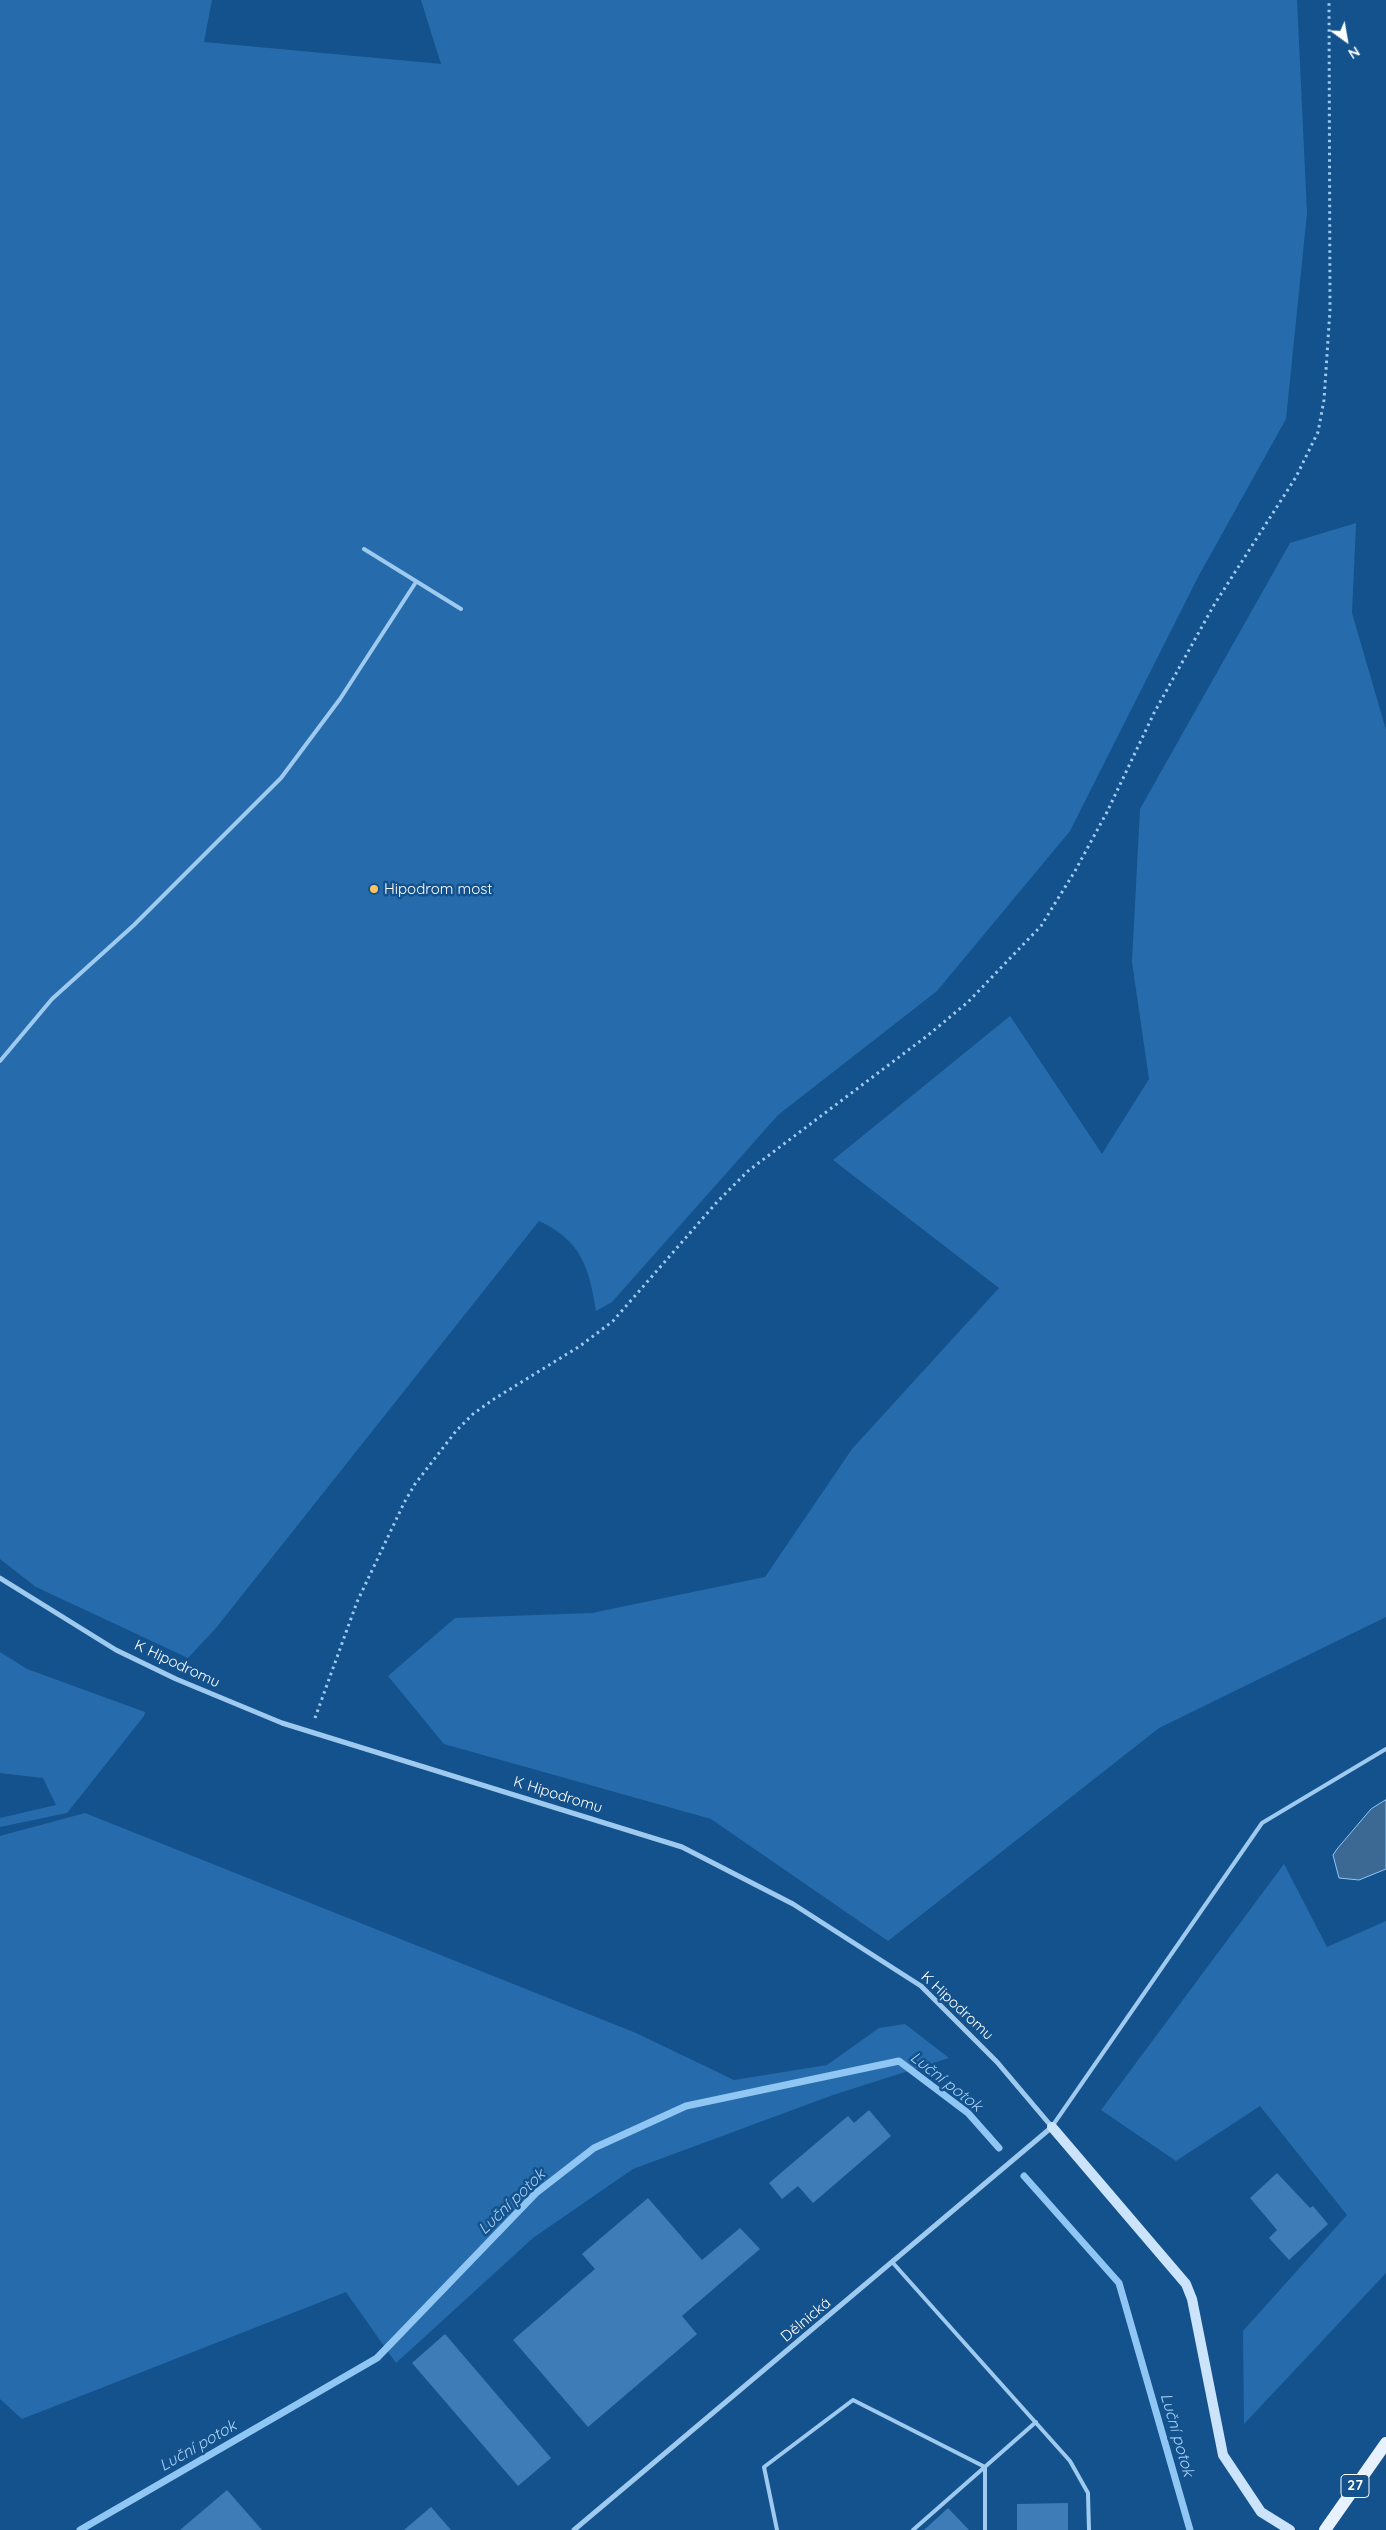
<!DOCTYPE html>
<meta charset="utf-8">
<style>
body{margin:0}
#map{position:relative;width:1386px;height:2530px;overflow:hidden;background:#14528d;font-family:Quicksand,sans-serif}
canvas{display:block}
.north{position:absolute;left:1321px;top:15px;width:50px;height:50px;-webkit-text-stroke:4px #14528d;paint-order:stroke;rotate:148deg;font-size:14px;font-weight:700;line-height:20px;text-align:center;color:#fff}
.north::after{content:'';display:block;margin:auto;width:18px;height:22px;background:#fff;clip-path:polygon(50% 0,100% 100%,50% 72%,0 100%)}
</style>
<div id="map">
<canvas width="1386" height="2530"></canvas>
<div class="north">N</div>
</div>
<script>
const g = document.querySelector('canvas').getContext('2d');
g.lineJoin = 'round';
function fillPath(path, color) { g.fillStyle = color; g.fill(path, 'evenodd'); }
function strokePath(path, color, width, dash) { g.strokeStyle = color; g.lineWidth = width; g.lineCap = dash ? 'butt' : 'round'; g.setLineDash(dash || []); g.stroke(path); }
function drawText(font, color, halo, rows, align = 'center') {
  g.font = font + ' Quicksand,sans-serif'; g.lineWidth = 5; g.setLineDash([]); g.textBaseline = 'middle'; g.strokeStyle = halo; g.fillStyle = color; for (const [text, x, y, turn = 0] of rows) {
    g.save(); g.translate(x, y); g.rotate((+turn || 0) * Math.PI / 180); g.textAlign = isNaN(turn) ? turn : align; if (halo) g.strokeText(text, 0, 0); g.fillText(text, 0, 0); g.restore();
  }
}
const green = new Path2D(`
 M0,0H212L204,42L441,64L421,0H1297L1307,213L1286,419L1198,577L1070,831L937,991L778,1115L612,1302L596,1311C589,1268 582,1241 539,1221L216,1628L188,1658L36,1587L0,1559Z
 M1356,523L1352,613L1386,730V1617L1159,1728L888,1941L711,1819L444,1744L388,1676L455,1618L592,1613L765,1577L852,1449L999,1288L833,1160L1010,1016L1102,1154L1149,1079L1132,962L1140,809L1290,543Z
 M0,1652L27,1669L145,1712L144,1716L67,1813L0,1827V1818L56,1805L43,1778L0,1773Z
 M85,1813L636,2033L734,2080L827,2065L879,2028L905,2024L949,2058L833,2095L633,2169L533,2238L396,2363L346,2292L22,2419L0,2399V1836Z
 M1284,1864L1327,1947L1386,1921V2273L1244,2424L1243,2331L1347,2215L1260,2106L1176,2161L1101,2110Z`);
const water = new Path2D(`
 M1386,1800V1869L1359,1880L1339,1878L1333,1855L1337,1849L1371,1809Z`);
const stream = new Path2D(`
 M1024,2176L1119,2283L1190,2530
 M80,2530L377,2358L536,2193L594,2148L686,2106L899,2061L968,2113L999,2148`);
const building = new Path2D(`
 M869,2110L891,2136L813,2203L798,2186L782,2199L769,2183L848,2116L854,2123Z
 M1277,2173L1310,2208L1313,2206L1328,2224L1289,2260L1269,2238L1277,2230L1250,2198Z
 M648,2198L702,2260L740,2228L760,2249L682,2316L697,2334L588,2427L513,2340L595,2269L582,2254Z
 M445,2334L551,2458L518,2486L412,2363Z
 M227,2490L262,2530H180Z
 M1068,2503V2530H1017V2504Z
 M431,2507L451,2530H404Z
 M948,2508L969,2530H924Z`);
const path = new Path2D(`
 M315,1718L357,1602L404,1503L415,1484L456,1431L473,1414L494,1399L580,1346L613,1321L717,1202L748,1171L927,1036L968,1002L1041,926L1075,871L1107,812L1154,713L1214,605L1296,477L1318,432L1324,400L1330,310L1329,0`);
const lane = new Path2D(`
 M364,549L461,609
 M0,1061L52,999L134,925L281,778L340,699L416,582
 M1053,2125L1262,1823L1386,1749
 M893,2263L1070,2461L1088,2493L1089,2530
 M985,2467V2530
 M777,2530L764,2467L853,2400L985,2467
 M913,2530L1036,2422`);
const street = new Path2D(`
 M0,1578L116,1650L176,1679L282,1723L682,1847L793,1904L921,1986L997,2062L1052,2127L574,2530`);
const secondary = new Path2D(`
 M1052,2127L1186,2284L1192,2299L1223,2455L1261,2512L1290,2530`);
const primary = new Path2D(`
 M1325,2530L1386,2443`);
const markers = [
 [374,889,5,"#ffc45e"]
];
const shields = [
 [1355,2486,28]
];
const shieldNames = [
 ["27",1355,2486]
];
const poiNames = [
 ["Hipodrom most",384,889]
];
const streetNames = [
 ["K Hipodromu",177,1664,25],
 ["K Hipodromu",558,1795,17],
 ["K Hipodromu",957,2006,43],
 ["Dělnická",806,2320,-40]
];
const waterNames = [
 ["Luční potok",946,2082,38],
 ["Luční potok",512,2202,-44],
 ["Luční potok",1177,2435,74],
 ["Luční potok",198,2446,-30]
];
fillPath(green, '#266cac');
fillPath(water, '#3c6994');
strokePath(water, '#90c6f3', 1);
strokePath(stream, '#90c6f3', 7);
fillPath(building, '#3d7cb6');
strokePath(path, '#9ecaf0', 3, [2.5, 4]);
strokePath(lane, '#9ecaf0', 4);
strokePath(street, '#9ecaf0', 5);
strokePath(secondary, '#cce4fb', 10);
strokePath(primary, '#e8f2ff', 12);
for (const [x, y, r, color] of markers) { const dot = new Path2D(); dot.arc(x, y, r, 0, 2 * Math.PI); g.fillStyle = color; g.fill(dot); strokePath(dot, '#14528d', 2); }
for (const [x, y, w] of shields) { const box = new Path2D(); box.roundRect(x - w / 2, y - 11.5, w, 23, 4); g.fillStyle = '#14528d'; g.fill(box); strokePath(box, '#fff', 1); }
drawText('bold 14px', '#fff', null, shieldNames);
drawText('15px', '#fff', '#14528d', poiNames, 'left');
drawText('15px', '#fff', '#14528d', streetNames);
drawText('italic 16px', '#aad3f7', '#14528d', waterNames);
</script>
